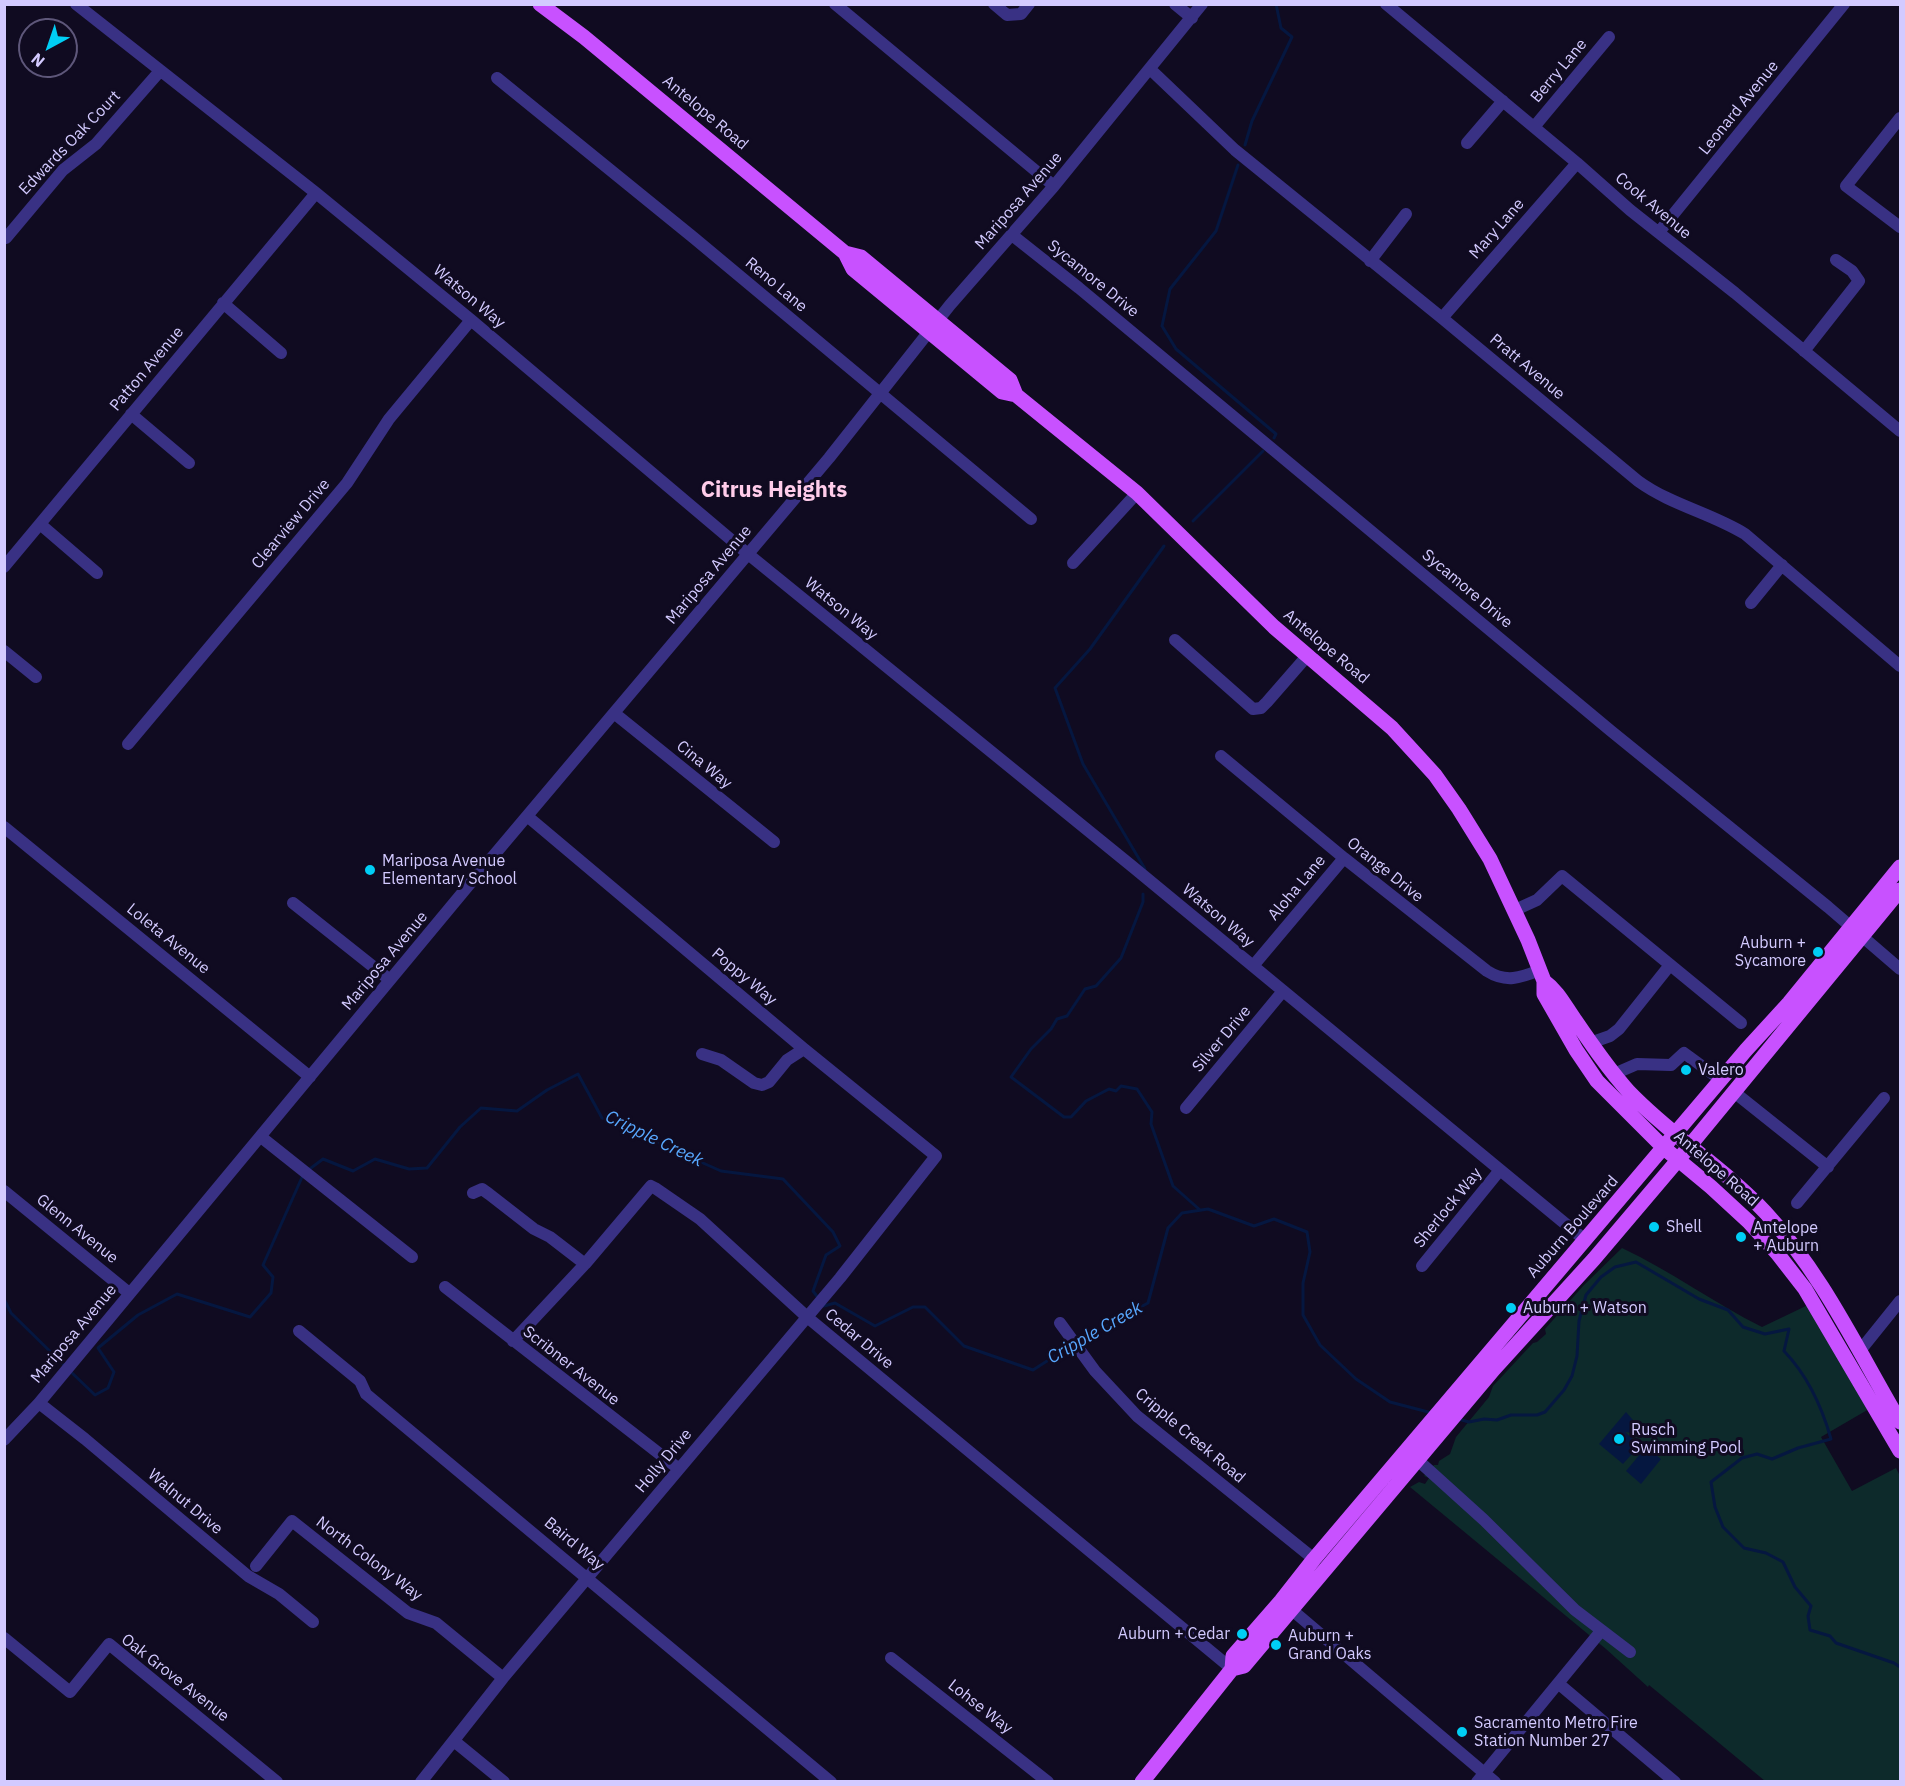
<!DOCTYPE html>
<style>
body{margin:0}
#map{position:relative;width:1905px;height:1786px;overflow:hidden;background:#100b21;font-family:"IBM Plex Sans",sans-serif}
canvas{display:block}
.frame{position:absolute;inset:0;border:6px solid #d3caff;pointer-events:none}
.north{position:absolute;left:18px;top:18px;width:60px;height:60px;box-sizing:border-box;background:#100b21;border:2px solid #5e577a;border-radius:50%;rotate:220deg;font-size:16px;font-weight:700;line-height:24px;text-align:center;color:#d3caff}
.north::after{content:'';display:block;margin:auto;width:21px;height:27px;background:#00cef5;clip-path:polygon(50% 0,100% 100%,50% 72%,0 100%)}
</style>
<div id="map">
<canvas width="1905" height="1786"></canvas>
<div class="frame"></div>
<div class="north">N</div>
</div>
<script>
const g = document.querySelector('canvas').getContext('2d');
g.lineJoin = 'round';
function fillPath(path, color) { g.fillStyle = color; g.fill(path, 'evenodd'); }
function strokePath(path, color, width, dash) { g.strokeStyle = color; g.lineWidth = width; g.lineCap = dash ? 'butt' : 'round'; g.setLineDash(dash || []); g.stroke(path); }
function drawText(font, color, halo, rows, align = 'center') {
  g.font = font + ' "IBM Plex Sans",sans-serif'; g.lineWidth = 6; g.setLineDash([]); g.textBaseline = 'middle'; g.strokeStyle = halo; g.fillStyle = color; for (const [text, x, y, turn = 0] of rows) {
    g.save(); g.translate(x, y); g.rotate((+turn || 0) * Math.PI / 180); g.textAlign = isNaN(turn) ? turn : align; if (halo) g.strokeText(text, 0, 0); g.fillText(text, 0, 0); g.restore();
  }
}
const green = new Path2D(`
 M1622,1248C1671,1271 1714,1303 1762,1327L1808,1305L1869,1409L1821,1437L1852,1491L1896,1468L1900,1476V1781H1765L1649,1685L1648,1687L1606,1649L1410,1487L1419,1482L1425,1484L1429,1478L1424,1476L1434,1465H1438L1439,1461L1450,1454L1456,1437L1489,1397L1493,1386L1533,1343L1537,1342L1546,1334L1545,1329L1583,1286Z`);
const water = new Path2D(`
 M1626,1412L1633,1420L1639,1434L1625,1432L1640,1445L1623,1464L1599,1444Z
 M1646,1447L1661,1459L1641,1484L1626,1471Z`);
const stream = new Path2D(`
 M1245,145L1252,121L1292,37L1281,28L1276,4
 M1238,165L1216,231L1170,289L1162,326L1176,349L1276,434L1274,438
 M1193,521L1263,451
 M1145,869L1083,764L1055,688L1090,649L1164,546
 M1143,894V902L1121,958L1096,986L1085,989L1067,1016L1057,1019L1051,1029L1031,1049L1011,1077L1064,1117H1071L1086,1101L1109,1089L1116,1091L1121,1086L1137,1089L1152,1112L1151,1124L1173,1186L1200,1210
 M307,1171L323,1159L353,1171L375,1159L409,1169L427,1168L460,1127L481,1108L517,1111L547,1090L578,1074L602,1118L721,1171L783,1179L833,1232L840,1246L826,1255L813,1291L819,1299
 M4,1299L11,1313L65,1366
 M823,1304L824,1306L835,1303L875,1326L913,1307H925L964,1346L1033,1370L1072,1345
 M1077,1342L1148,1303L1168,1228L1182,1213L1208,1209L1254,1226L1274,1219L1307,1232L1310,1252L1303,1283V1315L1320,1345L1356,1379L1390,1402L1432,1413
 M70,1371L95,1395L108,1388L114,1372L98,1348L138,1315L177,1294L250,1317L271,1293L273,1277L263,1265L303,1175
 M1458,1419L1469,1422L1484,1419L1497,1420L1511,1415H1537L1545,1412L1564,1390L1572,1376L1577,1356L1579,1321L1586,1295L1601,1277L1615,1267L1636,1262L1699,1299L1728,1310L1743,1327L1765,1334L1789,1329L1784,1351C1807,1375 1822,1407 1831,1439L1798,1448L1772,1459L1757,1454L1742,1458L1711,1482L1715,1507L1723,1527L1744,1548L1766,1553L1783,1562L1795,1587L1811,1606L1808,1616L1810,1630L1830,1636L1836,1643L1894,1663L1900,1667`);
const minor = new Path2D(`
 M76,4L316,193L471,320L748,554L1133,867L1585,1240
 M835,4L1054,186
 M994,4L1007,15L1021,14L1029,4
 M1175,4L1192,18
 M1386,4L1577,163L1630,210L1735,293L1900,431
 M1150,69L1235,150L1442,318L1638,481C1671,505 1711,513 1745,534L1900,666
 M497,78L694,238L1031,519
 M1900,118L1846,186L1900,227
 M1534,127L1609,37
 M1467,143L1503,101
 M1659,232L1844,4
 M1012,235L1079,288L1611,731L1828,907L1900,969
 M6,238L63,170L96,144L160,71
 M1370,261L1406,214
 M223,303L281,353
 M1442,318L1577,163
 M1804,351L1859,281L1852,271L1836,260
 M131,414L189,463
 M40,524L97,573
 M1073,563L1137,493
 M4,567L316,193
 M1751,603L1782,565
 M1175,640L1253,709L1261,708L1267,702L1308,655
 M4,651L36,677
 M614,713L774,842
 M128,744L347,483L389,419L471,320
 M1221,756L1344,858L1487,971C1506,983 1520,978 1540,970
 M4,827L310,1077
 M293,903L390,980
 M1515,910L1537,900L1562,876L1741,1023
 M1253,966L1344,858
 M1590,1043L1610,1036L1619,1029L1670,965
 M702,1054L721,1060L754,1083L762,1085L769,1082L787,1060L804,1049
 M1614,1074L1637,1064L1671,1065L1684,1053L1721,1080
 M1734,1092L1828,1167
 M1186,1108L1283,991
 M261,1137L412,1257
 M4,1191L129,1293
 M473,1193L482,1189L489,1194L534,1229L550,1237L585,1264
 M1797,1203L1884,1098
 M1422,1266L1500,1170
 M445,1287L679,1469
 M1060,1323L1095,1371L1137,1416L1314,1559
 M299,1331L360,1381L366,1394L831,1782
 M513,1341L585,1264L651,1186L655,1188L700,1219L807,1317L1232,1669
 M1859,1352L1900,1301
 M39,1403L85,1439L248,1576L279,1594L313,1622
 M4,1440L39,1403L473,880L829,458L950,305L1054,186L1202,4
 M1411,1454L1484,1520L1575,1610L1630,1652
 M256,1566L292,1521L408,1613L436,1623L503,1678
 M1292,1610L1495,1782
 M4,1638L70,1692L109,1644L277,1782
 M891,1658L1048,1782
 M1559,1684L1675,1782
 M454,1741L504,1782
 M421,1782L503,1678L840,1278L936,1156L804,1049L527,816
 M1477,1782L1601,1631`);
const major = new Path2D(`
 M540,4L584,37L845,253L853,269L1002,392L1016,395L1137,493L1274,627L1392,728L1414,752L1435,775L1459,809L1490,859L1528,940L1544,981V994L1576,1050L1597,1081L1664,1148L1711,1187L1749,1222L1777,1253L1805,1289L1900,1451
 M845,253L861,257L1010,380L1016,395
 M1544,981C1558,991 1565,1006 1575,1020C1592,1045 1609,1070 1629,1092C1671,1136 1724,1168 1765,1212C1822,1273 1858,1351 1900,1422
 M1232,1669L1244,1666L1494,1369L1594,1259L1678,1160L1900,890
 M1142,1782L1232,1669L1233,1656L1281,1601L1314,1559L1746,1050L1789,1003L1900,867`);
const markers = [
 [370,870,6,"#00cef5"],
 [1818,952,6,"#00cef5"],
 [1686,1070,6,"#00cef5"],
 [1654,1227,6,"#00cef5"],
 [1741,1237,6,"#00cef5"],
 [1511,1308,6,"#00cef5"],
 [1619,1439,6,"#00cef5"],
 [1242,1634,6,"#00cef5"],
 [1276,1645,6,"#00cef5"],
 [1462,1732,6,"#00cef5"]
];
const streetNames = [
 ["Berry Lane",1559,71,-50],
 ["Leonard Avenue",1739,108,-51],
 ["Antelope Road",705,113,40],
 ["Edwards Oak Court",70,143,-46],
 ["Mariposa Avenue",1019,201,-49],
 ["Cook Avenue",1653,206,40],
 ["Mary Lane",1497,229,-49],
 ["Sycamore Drive",1093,279,39],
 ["Reno Lane",776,285,40],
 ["Watson Way",469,297,40],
 ["Pratt Avenue",1527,367,40],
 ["Patton Avenue",147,369,-50],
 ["Clearview Drive",291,524,-50],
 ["Mariposa Avenue",709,575,-50],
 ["Sycamore Drive",1467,589,40],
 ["Watson Way",841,609,39],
 ["Antelope Road",1326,647,40],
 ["Cina Way",704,765,39],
 ["Orange Drive",1385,870,39],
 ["Aloha Lane",1297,888,-50],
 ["Watson Way",1218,916,40],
 ["Loleta Avenue",168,939,39],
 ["Mariposa Avenue",385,961,-50],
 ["Poppy Way",744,977,40],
 ["Silver Drive",1222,1039,-50],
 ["Antelope Road",1716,1169,41],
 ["Sherlock Way",1448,1208,-51],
 ["Auburn Boulevard",1573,1227,-49],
 ["Glenn Avenue",77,1229,39],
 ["Mariposa Avenue",74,1334,-50],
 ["Cedar Drive",859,1339,40],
 ["Scribner Avenue",571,1366,38],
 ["Cripple Creek Road",1190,1436,40],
 ["Holly Drive",664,1461,-50],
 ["Walnut Drive",185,1502,40],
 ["Baird Way",574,1544,40],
 ["North Colony Way",369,1559,37],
 ["Oak Grove Avenue",175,1678,38],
 ["Lohse Way",980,1707,38]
];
const poiNames = [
 ["Mariposa Avenue",382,861],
 ["Elementary School",382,879],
 ["Auburn +",1806,943,"right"],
 ["Sycamore",1806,961,"right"],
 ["Valero",1698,1070],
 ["Shell",1666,1227],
 ["Antelope",1753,1228],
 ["+ Auburn",1753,1246],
 ["Auburn + Watson",1523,1308],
 ["Rusch",1631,1430],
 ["Swimming Pool",1631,1448],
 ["Auburn + Cedar",1230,1634,"right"],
 ["Auburn +",1288,1636],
 ["Grand Oaks",1288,1654],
 ["Sacramento Metro Fire",1474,1723],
 ["Station Number 27",1474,1741]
];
const waterNames = [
 ["Cripple Creek",654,1139,26],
 ["Cripple Creek",1095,1333,-30]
];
const districtNames = [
 ["Citrus Heights",774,491]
];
fillPath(green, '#0d2a2b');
fillPath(water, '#051740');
strokePath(stream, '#051740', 3);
strokePath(minor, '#393184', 12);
strokePath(major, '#c851ff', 15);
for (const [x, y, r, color] of markers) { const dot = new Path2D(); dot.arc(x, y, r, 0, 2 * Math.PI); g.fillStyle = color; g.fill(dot); strokePath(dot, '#100b21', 2); }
drawText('16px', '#d3caff', '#100b21', streetNames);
drawText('16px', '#d3caff', '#100b21', poiNames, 'left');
drawText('italic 18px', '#58a8ff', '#100b21', waterNames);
drawText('bold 22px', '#ffccea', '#100b21', districtNames);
</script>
